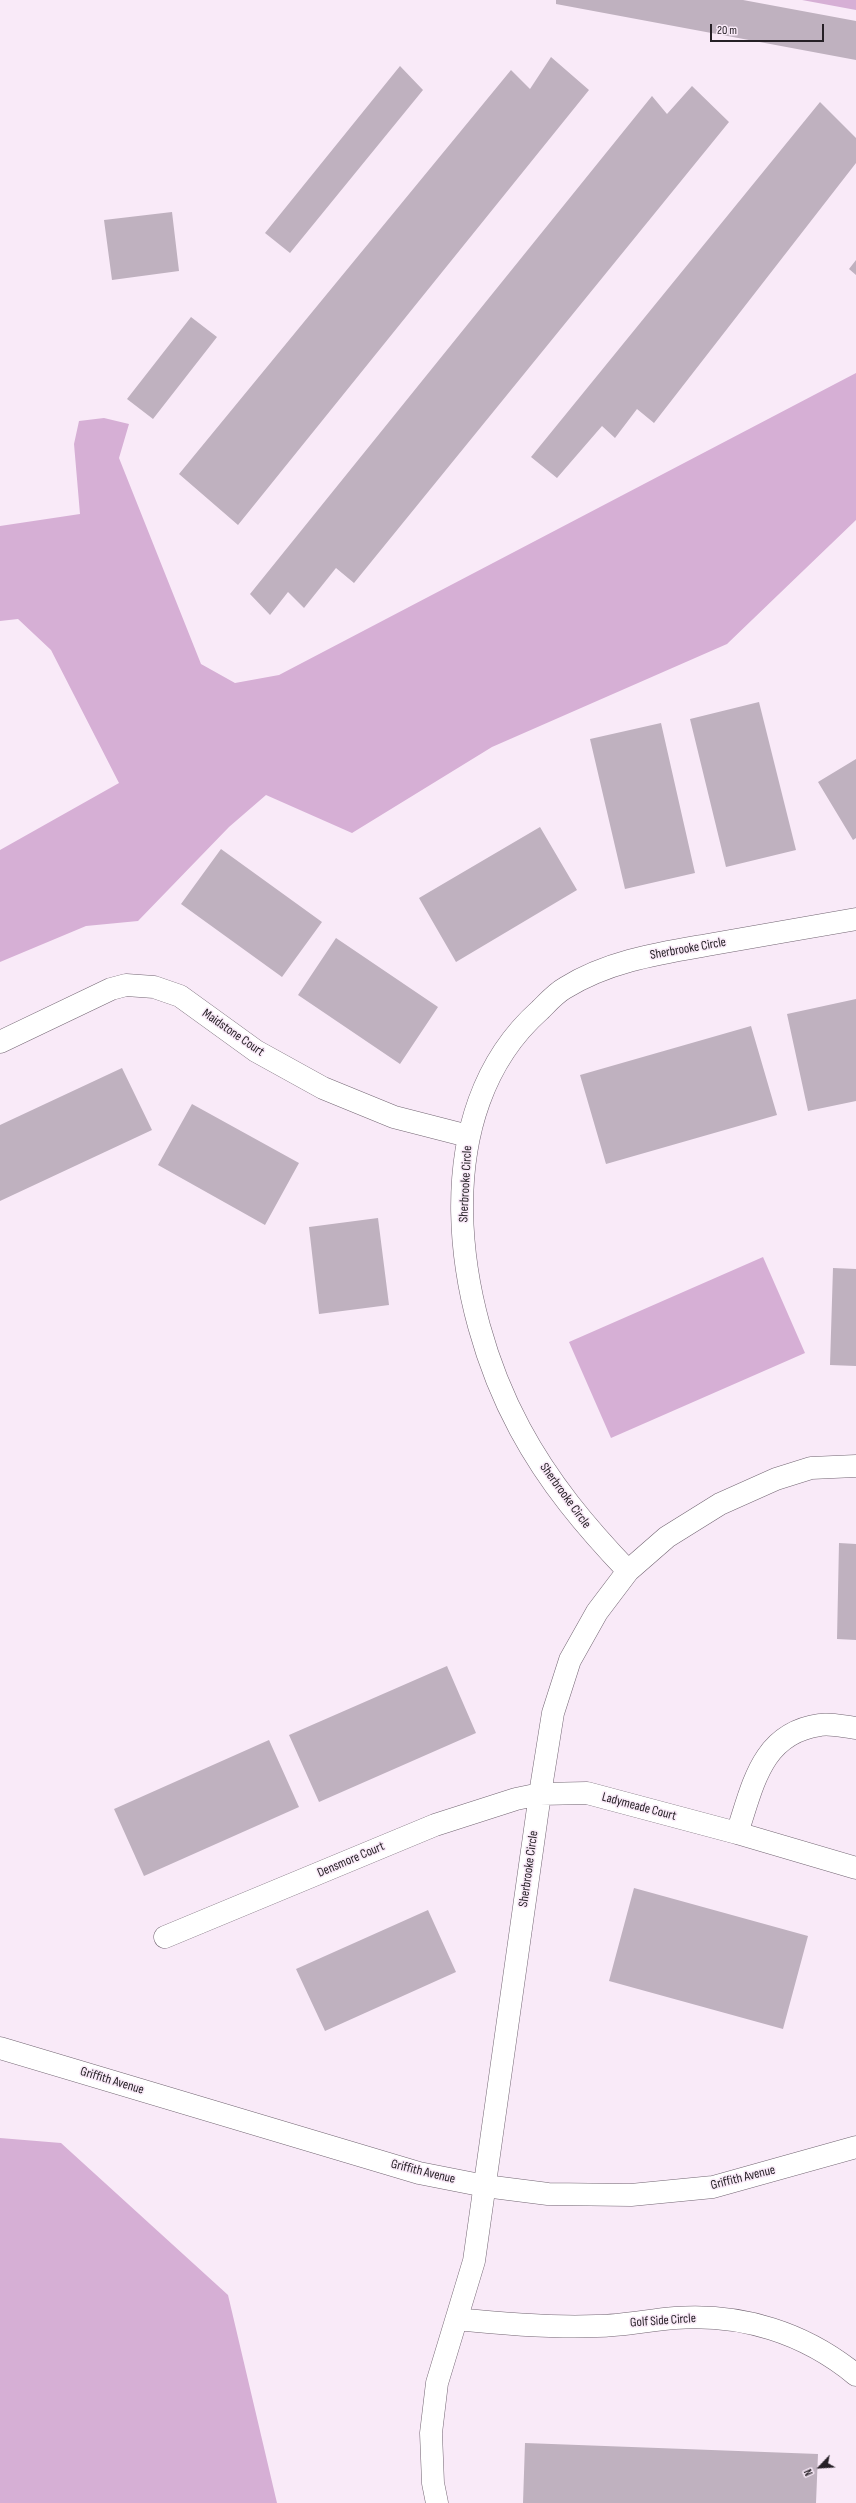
<!DOCTYPE html>
<style>
body{margin:0}
#map{position:relative;width:856px;height:2503px;overflow:hidden;background:#f9eaf8;font-family:"Sofia Sans Condensed",sans-serif}
canvas{display:block}
.north{position:absolute;left:800px;top:2447px;width:40px;height:40px;-webkit-text-stroke:3px #f9eaf8;paint-order:stroke;rotate:245deg;font-size:11px;font-weight:700;line-height:16px;text-align:center;color:#262026}
.north::after{content:'';display:block;margin:auto;width:14px;height:18px;background:#262026;clip-path:polygon(50% 0,100% 100%,50% 72%,0 100%)}
.scale{position:absolute;left:710px;top:24px;width:114px;height:18px;box-sizing:border-box;border:2px solid #262026;border-top:0;padding-left:5px;font-size:12px;line-height:14px;white-space:nowrap;color:#262026;-webkit-text-stroke:3px #f9eaf8;paint-order:stroke}
</style>
<div id="map">
<canvas width="856" height="2503"></canvas>
<div class="north">N</div>
<div class="scale">20 m</div>
</div>
<script>
const g = document.querySelector('canvas').getContext('2d');
g.lineJoin = 'round';
function fillPath(path, color) { g.fillStyle = color; g.fill(path, 'evenodd'); }
function strokePath(path, color, width, dash) { g.strokeStyle = color; g.lineWidth = width; g.lineCap = dash ? 'butt' : 'round'; g.setLineDash(dash || []); g.stroke(path); }
function drawText(font, color, halo, rows, align = 'center') {
  g.font = font + ' "Sofia Sans Condensed",sans-serif'; g.lineWidth = 3; g.setLineDash([]); g.textBaseline = 'middle'; g.strokeStyle = halo; g.fillStyle = color; for (const [text, x, y, turn = 0] of rows) {
    g.save(); g.translate(x, y); g.rotate((+turn || 0) * Math.PI / 180); g.textAlign = isNaN(turn) ? turn : align; if (halo) g.strokeText(text, 0, 0); g.fillText(text, 0, 0); g.restore();
  }
}
const green = new Path2D(`
 M802,0H856V10Z
 M856,373V520L727,644L492,747L352,833L266,795L229,827L138,921L86,926L0,962V850L119,783L51,650L18,619L0,621V526L80,514L74,444L79,421L104,418L129,424L119,458L201,664L235,683L279,675Z
 M763,1257L805,1353L611,1438L569,1342Z
 M0,2138L61,2143L228,2295L277,2503H0Z`);
const building = new Path2D(`
 M556,0H743L856,21V60L556,4Z
 M551,57L589,90L238,525L179,474L511,70L530,89Z
 M400,66L423,90L290,253L265,233Z
 M692,86L729,122L354,583L336,568L304,608L288,592L270,615L250,594L652,96L667,114Z
 M820,102L856,138V163L654,423L637,409L615,438L602,426L557,478L531,457Z
 M172,212L179,271L112,280L104,220Z
 M856,260V275L849,269Z
 M191,317L217,337L153,419L127,399Z
 M759,702L796,850L726,867L690,719Z
 M661,723L695,873L625,889L590,739Z
 M856,759V838L853,840L818,782Z
 M540,827L577,890L456,962L419,898Z
 M221,849L322,922L282,977L181,904Z
 M336,938L438,1007L400,1064L298,995Z
 M856,999V1101L808,1111L787,1014Z
 M751,1026L777,1115L606,1164L580,1075Z
 M122,1068L152,1130L0,1201V1125Z
 M192,1104L299,1163L265,1225L158,1165Z
 M378,1218L389,1305L319,1314L309,1227Z
 M833,1268L856,1269V1366L830,1365Z
 M839,1543L856,1544V1640L837,1639Z
 M447,1666L476,1733L319,1802L289,1735Z
 M269,1740L299,1807L144,1876L114,1809Z
 M634,1888L808,1936L783,2029L609,1981Z
 M428,1910L456,1972L325,2031L296,1969Z
 M525,2443L818,2454L816,2503H523Z`);
const minor = new Path2D(`
 M0,1042L111,989L126,985L154,987L180,996L256,1051L323,1088L394,1117L468,1136
 M628,1571C586,1527 549,1483 520,1429C454,1307 425,1112 540,1010C548,1002 556,993 565,988C610,960 662,953 713,944C761,936 808,927 856,919
 M856,1728C845,1727 831,1723 820,1725C761,1733 753,1786 737,1833L856,1868
 M165,1937L435,1825L516,1799L540,1794L587,1793L737,1833
 M457,2319C504,2324 550,2328 597,2326C623,2326 649,2320 675,2318C742,2313 805,2333 856,2375
 M437,2503L433,2483L431,2433L437,2383L474,2261L540,1794L553,1713L570,1660L597,1612L628,1571L667,1537L720,1504L776,1479L811,1468L856,1466`);
const tertiary = new Path2D(`
 M0,2048L419,2173L485,2186L548,2194L631,2195L713,2187L856,2147`);
const streetNames = [
 ["Sherbrooke Circle",688,949,-10],
 ["Maidstone Court",233,1033,35],
 ["Sherbrooke Circle",466,1184,-87],
 ["Sherbrooke Circle",565,1496,54],
 ["Ladymeade Court",639,1807,15],
 ["Densmore Court",351,1860,-23],
 ["Sherbrooke Circle",529,1869,-82],
 ["Griffith Avenue",112,2081,17],
 ["Griffith Avenue",423,2172,14],
 ["Griffith Avenue",743,2178,-14],
 ["Golf Side Circle",663,2321,-4]
];
fillPath(green, '#d6afd5');
fillPath(building, '#bfb1bf');
strokePath(minor, '#726572', 23);
strokePath(tertiary, '#726572', 23);
strokePath(minor, '#fff', 22);
strokePath(tertiary, '#fff', 22);
drawText('13px', '#262026', '#f9eaf8', streetNames);
</script>
